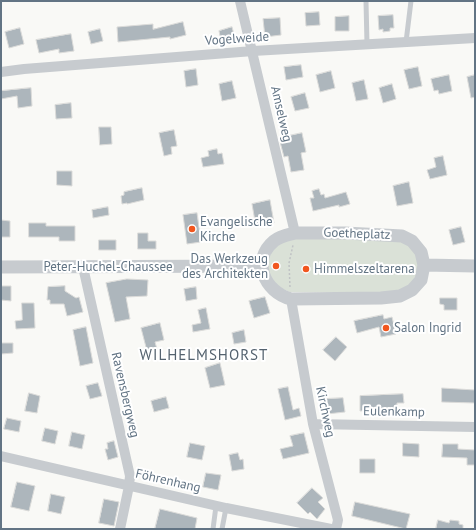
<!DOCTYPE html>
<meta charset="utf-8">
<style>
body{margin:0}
#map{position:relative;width:476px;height:530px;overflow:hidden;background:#f9f9f6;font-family:"PT Sans",sans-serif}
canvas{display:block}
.frame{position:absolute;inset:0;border:2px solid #627484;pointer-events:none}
</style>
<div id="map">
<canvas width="476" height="530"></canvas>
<div class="frame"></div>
</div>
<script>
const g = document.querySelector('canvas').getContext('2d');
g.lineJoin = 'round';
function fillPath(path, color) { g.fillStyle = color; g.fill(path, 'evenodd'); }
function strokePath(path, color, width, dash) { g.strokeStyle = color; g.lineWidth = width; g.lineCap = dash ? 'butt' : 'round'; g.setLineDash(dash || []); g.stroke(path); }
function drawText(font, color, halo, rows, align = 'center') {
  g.font = font + ' "PT Sans",sans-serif'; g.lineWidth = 4; g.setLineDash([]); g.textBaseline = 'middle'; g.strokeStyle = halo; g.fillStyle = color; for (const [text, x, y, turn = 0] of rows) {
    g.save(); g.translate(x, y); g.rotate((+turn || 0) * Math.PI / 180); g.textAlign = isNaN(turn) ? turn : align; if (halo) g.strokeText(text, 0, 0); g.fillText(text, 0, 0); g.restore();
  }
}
const green = new Path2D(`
 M287,239H397C401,241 406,242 409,245C422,256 422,280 406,289C403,290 398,291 394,293L290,292L278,287L270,278L267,262L273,249Z`);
const building = new Path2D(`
 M319,12L320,25L306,26L305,13Z
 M393,15L394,28H390V31L383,32V29L379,30L378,16Z
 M349,16V31H335V17Z
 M280,18L281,35L265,37L263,19Z
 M183,22L186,35L170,39V37L118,42L117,27L153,24V29Z
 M232,27L235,38L221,41L219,31Z
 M20,28L24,44L9,48L5,32Z
 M100,29L103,41L91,44L88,32Z
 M71,34L74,51L59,53V49L39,53L36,40Z
 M301,65L303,77L286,80L284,67Z
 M418,67L422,86L409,89L404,70Z
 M196,69L198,85L186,87L184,71Z
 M331,71L335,88L320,92L316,75Z
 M449,75L452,91L439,94L438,90L434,91L431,79Z
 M475,75V97L471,98L467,77Z
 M364,80L368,99L356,101L352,83Z
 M232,81L236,98L222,101L219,84Z
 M392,84L396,99L383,103L379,88Z
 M31,88L32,106L18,108L17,96L1,99V91Z
 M305,93L309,108L295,111L291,97Z
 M71,103L72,118L56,119L55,105Z
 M99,127H111L112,144L100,145Z
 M174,130L177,146L171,147L172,154L164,156L159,133Z
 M302,133L306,152L301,153L304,170L291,172L288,156L284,157L279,138Z
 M217,149L218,154L222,153L224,164L203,167L201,158L209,156L208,151Z
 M443,156L447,175L430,179L427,170L436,167L434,158Z
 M57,171H72V186L57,185Z
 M409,182L413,203L397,206L393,186Z
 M142,188L144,200L127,204V203L122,204L121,196L124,195V192Z
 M319,189L321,195L324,194L325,198L346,192L350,204L339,207V205L313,211L310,198H314L312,191Z
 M270,200L274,223L256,227L252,204Z
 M108,207L109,215L93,218L92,210Z
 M197,213L201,242L187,244L183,215Z
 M1,220L10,221V237H1Z
 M29,223H46V226H75V241H59V237H29Z
 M461,227L465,242L453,245L449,230Z
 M138,233H148V241H156V249H138Z
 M99,240H116V250H99Z
 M127,279L148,280L147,296L126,297L130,319L115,322L106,283Z
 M1,286H11V301L1,300Z
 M65,286V291L76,298L79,297L83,312L67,316L64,304H50V300H47L48,287Z
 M196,287L197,299L186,301L184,289Z
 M265,297L270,313L254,318L249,301Z
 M440,298H457V310H444V305L440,304Z
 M22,303H34L35,328L16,329L15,321L22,320Z
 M206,308L210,329L193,332L192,325L201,323L198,310Z
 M383,315L384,319L392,317L396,334L381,337L379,327L357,333L354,321Z
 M160,323L164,340L155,342L157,349L147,351L141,328Z
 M86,327L93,363L80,366L73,330Z
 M244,330L246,342L234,344L232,333Z
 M336,337L347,347L335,361L323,350Z
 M1,343H13V353L1,354Z
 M220,363L225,385L210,388L205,368Z
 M98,383L102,396L90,399L86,386Z
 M288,387L293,410L299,408L301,416L285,420L278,389Z
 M442,388L475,390V403L442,402Z
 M29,393L40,396L37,413L25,411Z
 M403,394L404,403H397V410L360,411V396Z
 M166,397L169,408L154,412L151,401Z
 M343,398L345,412L327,414L326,399Z
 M7,418L21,421L19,432L4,429Z
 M45,428L58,431L55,444L42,441Z
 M72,432L85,435L82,449L69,446Z
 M304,433L309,453L283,459L280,449L293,446L290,436Z
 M114,441L118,457L108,460L105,449H108L107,443Z
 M190,443L205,446L202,460L187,457Z
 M403,443L419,444V457L403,456Z
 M443,444H458V449L475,450V465H467V458L442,457Z
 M238,453L240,460L243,459L244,469L232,471L229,455Z
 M360,459H375V473H360Z
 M206,473L221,475L218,490L203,487Z
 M17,482L35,486L29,511L11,507Z
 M312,488L323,498L318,502L325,509L317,519L310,512L308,514L297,503Z
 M51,494L65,497L61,514L48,511Z
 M104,499L119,502L114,526L99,523Z
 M355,502L410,514L406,529L352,516Z
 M160,509L197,518L195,529H155Z
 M438,520L449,523L450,520L459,521V524L463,525V529H436Z`);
const path = new Path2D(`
 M290,287L289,263L293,245`);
const service = new Path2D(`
 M366,1L367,44
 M406,42L411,1
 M213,529L216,506
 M222,529L226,508`);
const minor = new Path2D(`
 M240,1L295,233
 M1,72L24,69L253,51L475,38
 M83,267L130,476L129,486L120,529
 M291,299L313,424L338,520L336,529
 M313,424L475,427
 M1,456L226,508L331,529`);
const tertiary = new Path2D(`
 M295,233H345L402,236L412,241L421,252L424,265L421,280L412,290L400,296L381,298L291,299C264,292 251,260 274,241C280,236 287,235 295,233Z
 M424,265L475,266
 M1,267L262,266`);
const markers = [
 [192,229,4,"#f1561e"],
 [276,266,4,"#f1561e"],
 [306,269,4,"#f1561e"],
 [386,328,4,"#f1561e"]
];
const streetNames = [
 ["Vogelweide",237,39,-4],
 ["Amselweg",281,114,77],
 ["Goetheplatz",357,234,2],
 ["Peter-Huchel-Chaussee",108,267],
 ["Ravensbergweg",125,395,77],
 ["Kirchweg",325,412,78],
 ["Eulenkamp",394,412,1],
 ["Föhrenhang",168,481,13]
];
const poiNames = [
 ["Evangelische",200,222],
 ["Kirche",200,237],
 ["Das Werkzeug",268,259,"right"],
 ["des Architekten",268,274,"right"],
 ["Himmelszeltarena",314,269],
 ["Salon Ingrid",394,328]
];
const quarterNames = [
 ["WILHELMSHORST",204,356]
];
fillPath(green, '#dae1d7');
fillPath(building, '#adb6bc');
strokePath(building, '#dbdbd9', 1);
strokePath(path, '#c0c3c5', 1.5, [2, 2]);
strokePath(service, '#c7cbcf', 5);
strokePath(minor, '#c7cbcf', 10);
strokePath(tertiary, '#c7cbcf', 13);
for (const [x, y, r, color] of markers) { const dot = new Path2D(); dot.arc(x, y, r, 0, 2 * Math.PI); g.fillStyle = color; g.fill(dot); strokePath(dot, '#fff', 1.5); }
drawText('13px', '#627484', '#fff', streetNames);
drawText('13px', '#627484', '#fff', poiNames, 'left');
g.letterSpacing = '1px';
drawText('15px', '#54626e', '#fff', quarterNames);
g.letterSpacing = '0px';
</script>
